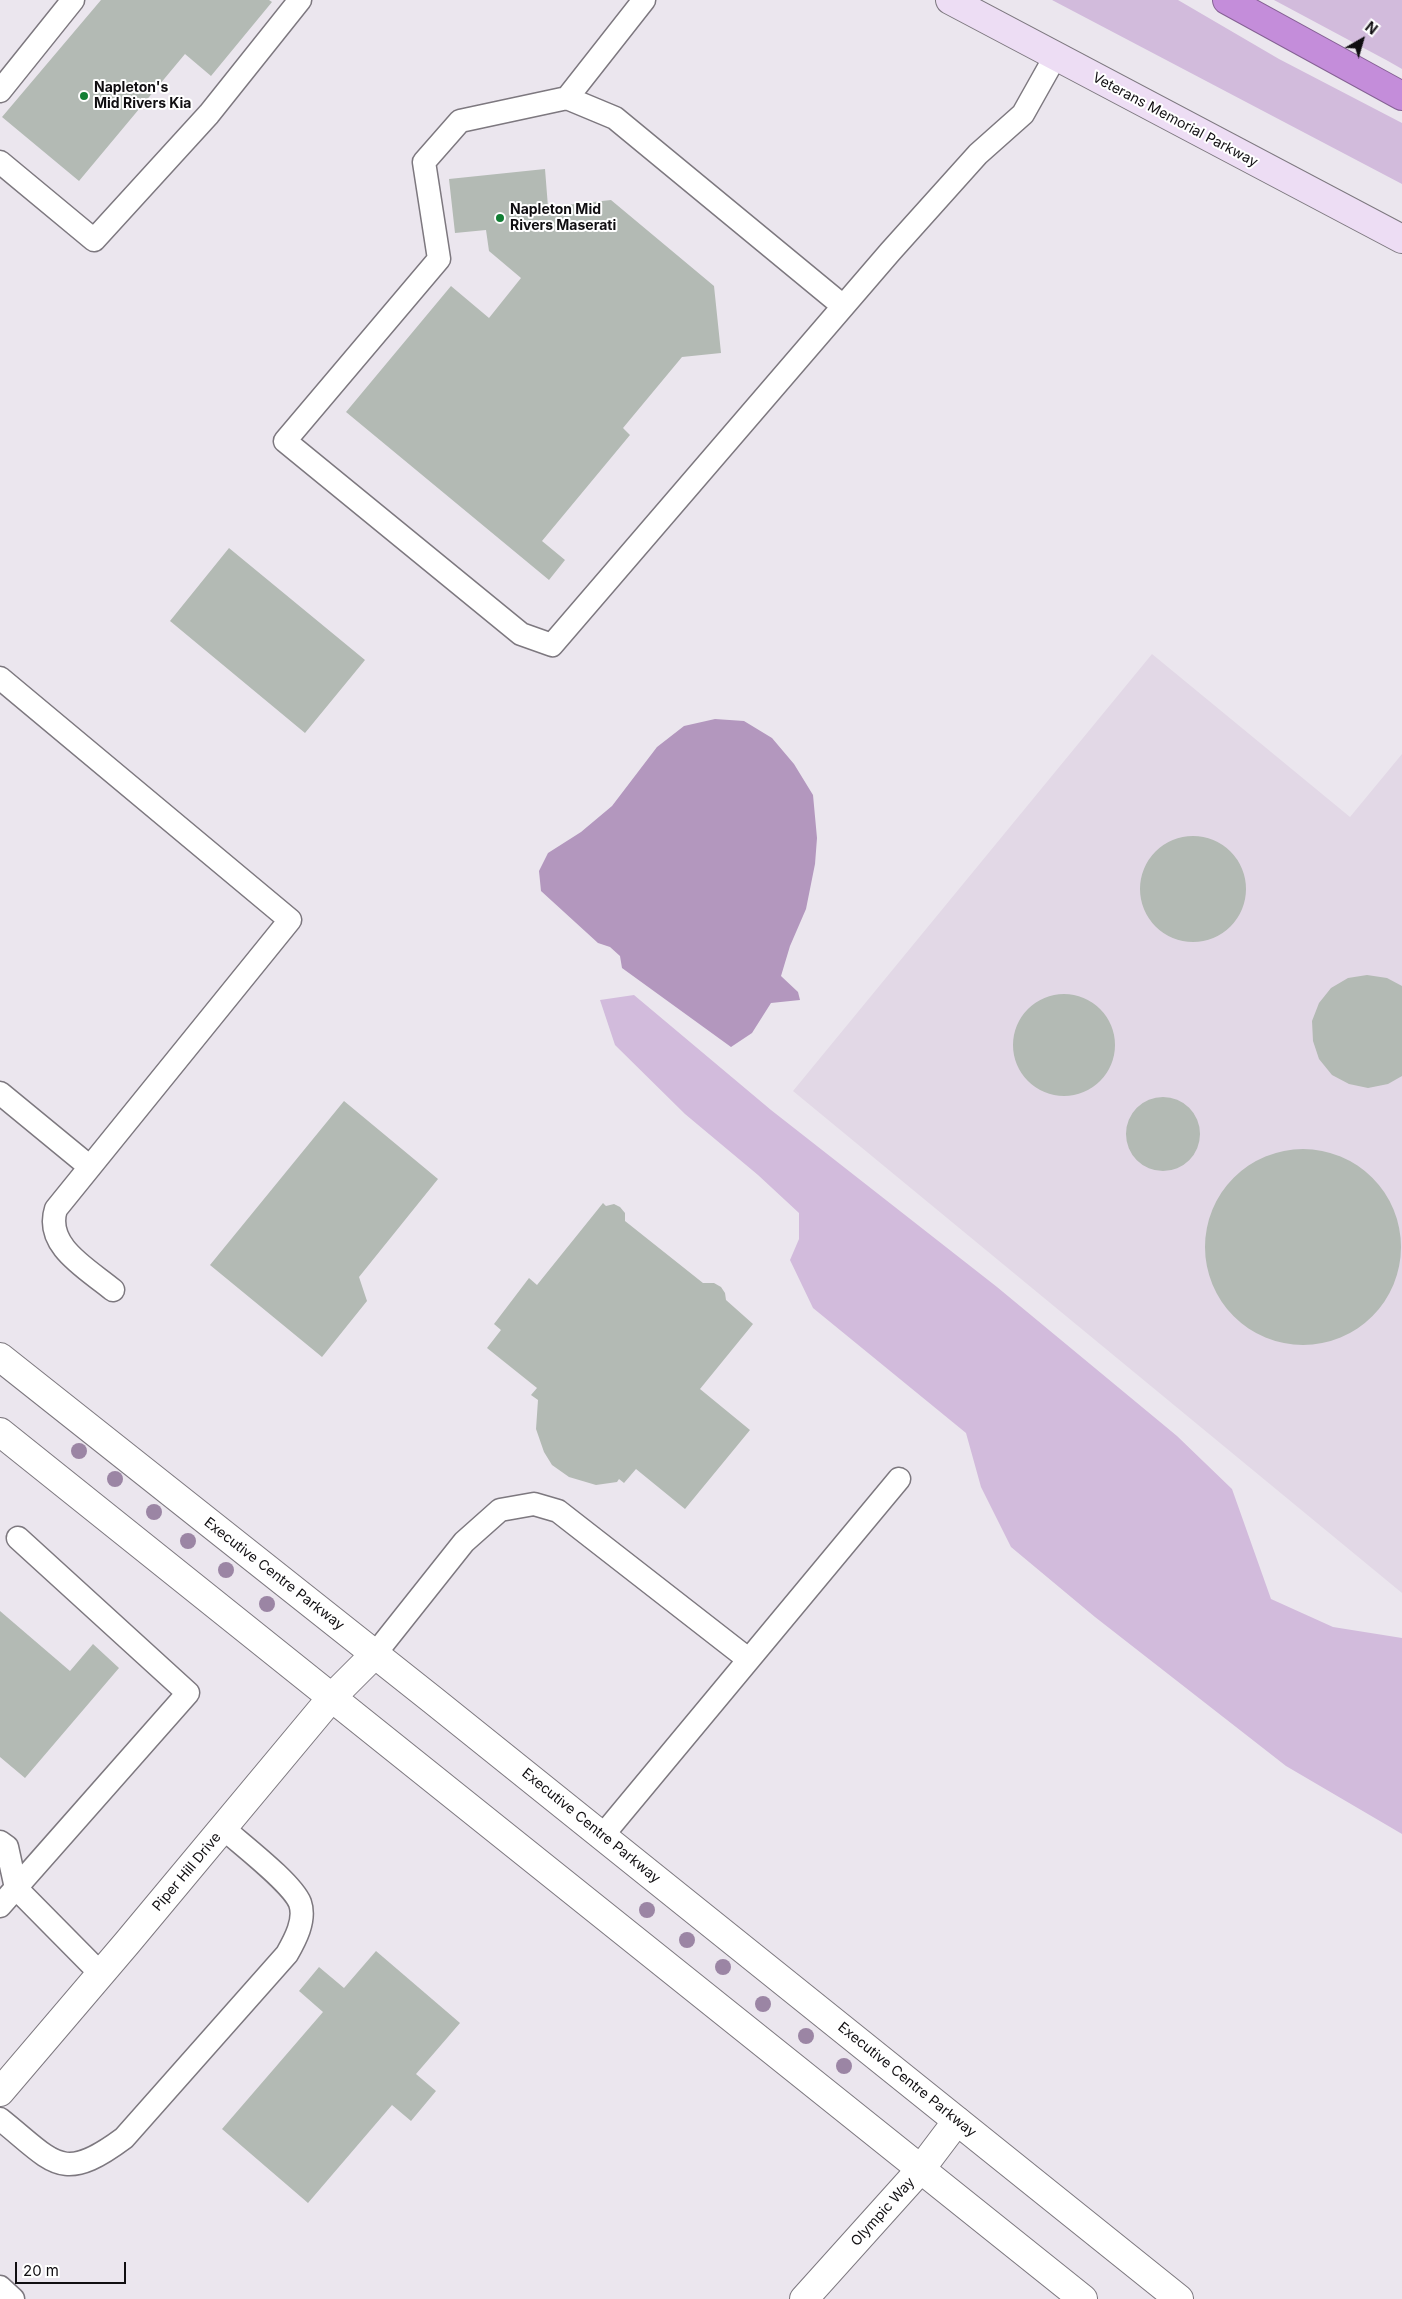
<!DOCTYPE html>
<style>
body{margin:0}
#map{position:relative;width:1402px;height:2299px;overflow:hidden;background:#ebe6ee;font-family:Inter,sans-serif}
canvas{display:block}
.north{position:absolute;left:1337px;top:15px;width:50px;height:50px;-webkit-text-stroke:4px #fff;paint-order:stroke;rotate:38deg;font-size:14px;font-weight:700;line-height:20px;text-align:center;color:#100e11}
.north::after{content:'';display:block;margin:auto;width:18px;height:22px;background:#100e11;clip-path:polygon(50% 0,100% 100%,50% 72%,0 100%)}
.scale{position:absolute;left:15px;top:2262px;width:111px;height:22px;box-sizing:border-box;border:2px solid #100e11;border-top:0;padding-left:6px;font-size:15px;line-height:18px;white-space:nowrap;color:#100e11;-webkit-text-stroke:4px #fff;paint-order:stroke}
</style>
<div id="map">
<canvas width="1402" height="2299"></canvas>
<div class="north">N</div>
<div class="scale">20 m</div>
</div>
<script>
const g = document.querySelector('canvas').getContext('2d');
g.lineJoin = 'round';
function fillPath(path, color) { g.fillStyle = color; g.fill(path, 'evenodd'); }
function strokePath(path, color, width, dash) { g.strokeStyle = color; g.lineWidth = width; g.lineCap = dash ? 'butt' : 'round'; g.setLineDash(dash || []); g.stroke(path); }
function drawText(font, color, halo, rows, align = 'center') {
  g.font = font + ' Inter,sans-serif'; g.lineWidth = 4; g.setLineDash([]); g.textBaseline = 'middle'; g.strokeStyle = halo; g.fillStyle = color; for (const [text, x, y, turn = 0] of rows) {
    g.save(); g.translate(x, y); g.rotate((+turn || 0) * Math.PI / 180); g.textAlign = isNaN(turn) ? turn : align; if (halo) g.strokeText(text, 0, 0); g.fillText(text, 0, 0); g.restore();
  }
}
const built = new Path2D(`
 M1152,654L1350,817L1402,754V1593L793,1091Z`);
const green = new Path2D(`
 M1052,0H1178L1279,59L1402,123V184Z
 M1274,0H1402V69L1388,61Z
 M634,995L771,1110L997,1287L1177,1436L1232,1489L1271,1599L1333,1627L1402,1638V1834L1286,1766L1095,1617L1011,1547L981,1487L966,1433L813,1308L790,1260L799,1239V1213L758,1175L685,1114L615,1045L600,1000Z`);
const water = new Path2D(`
 M715,719L744,721L772,738L794,764L813,795L817,838L815,864L806,909L790,946L781,976L798,992L800,1000L771,1003L752,1033L731,1047L622,968L620,956L610,947L598,943L541,891L539,871L548,853L581,832L612,806L657,747L684,726Z`);
const building = new Path2D(`
 M101,0H269L272,2L211,76L185,54L79,181L2,117Z
 M545,169L548,207L611,200L714,286L721,353L682,357L623,428L630,435L542,541L565,560L549,580L346,412L451,286L489,318L521,278L489,251L486,230L455,233L449,179Z
 M229,548L365,660L305,733L170,621Z
 M1140 889a53 53 0 1 1 106 0a53 53 0 1 1-106 0Z
 M1367,975L1387,978L1402,986V1076L1388,1084L1368,1088L1349,1084L1332,1075L1319,1059L1313,1041L1312,1021L1319,1003L1331,988L1348,978Z
 M1013 1045a51 51 0 1 1 102 0a51 51 0 1 1-102 0Z
 M1126 1134a37 37 0 1 1 74 0a37 37 0 1 1-74 0Z
 M344,1101L438,1179L359,1277L367,1301L322,1357L210,1265Z
 M1205 1247a98 98 0 1 1 196 0a98 98 0 1 1-196 0Z
 M603,1203L606,1206L614,1204L620,1207L625,1213V1221L703,1283H714L721,1287L725,1293L726,1300L753,1324L700,1389L750,1430L685,1509L636,1469L624,1483L619,1479L617,1482L596,1485L569,1477L552,1465L544,1452L536,1429L538,1400L531,1395L537,1388L487,1348L501,1330L494,1324L529,1278L537,1285Z
 M0,1611L70,1671L93,1644L119,1668L25,1778L0,1757Z
 M376,1951L460,2023L416,2074L436,2091L411,2121L392,2105L308,2203L222,2129L323,2012L299,1991L319,1967L344,1988Z`);
const service = new Path2D(`
 M0,91L73,0
 M567,98L644,0
 M0,162L94,240L209,114L300,0
 M843,306L615,118L567,98L460,121L424,162L439,259L285,441L521,634L552,645L890,252L978,154L1023,114L1055,57
 M0,678L290,920L56,1209C44,1246 88,1269 113,1290
 M0,1093L90,1167
 M375,1654L464,1542L500,1510L534,1504L558,1511L748,1659
 M603,1835L899,1479
 M0,1842L7,1847L16,1888L101,1974
 M0,1906L188,1693L18,1538
 M0,2119C54,2162 61,2185 124,2138L287,1954C295,1940 306,1920 300,1903C292,1883 242,1845 223,1828
 M0,2287L13,2299`);
const minor = new Path2D(`
 M0,2092L127,1943L332,1697L375,1654
 M804,2299L920,2170L957,2121`);
const tertiary = new Path2D(`
 M0,1357L434,1701L1179,2299
 M0,1432L1083,2299`);
const secondary = new Path2D(`
 M950,0L1402,239`);
const motorway = new Path2D(`
 M1227,0L1402,96`);
const trees = [
 [79,1451],
 [115,1479],
 [154,1512],
 [188,1541],
 [226,1570],
 [267,1604],
 [647,1910],
 [687,1940],
 [723,1967],
 [763,2004],
 [806,2036],
 [844,2066]
];
const markers = [
 [84,96,5,"#127e34"],
 [500,218,5,"#127e34"]
];
const poiNames = [
 ["Napleton's",94,88],
 ["Mid Rivers Kia",94,104],
 ["Napleton Mid",510,210],
 ["Rivers Maserati",510,226]
];
const streetNames = [
 ["Veterans Memorial Parkway",1175,120,28],
 ["Executive Centre Parkway",274,1574,38],
 ["Executive Centre Parkway",591,1826,39],
 ["Piper Hill Drive",187,1872,-50],
 ["Executive Centre Parkway",907,2080,39],
 ["Olympic Way",883,2212,-48]
];
fillPath(built, '#e2d8e6');
fillPath(green, '#d2bbdc');
fillPath(water, '#b397be');
fillPath(building, '#b3bab4');
strokePath(service, '#7d787f', 25);
strokePath(minor, '#7d787f', 30);
strokePath(tertiary, '#7d787f', 30);
strokePath(secondary, '#7d787f', 30);
strokePath(motorway, '#856194', 30);
strokePath(service, '#fff', 22);
strokePath(minor, '#fff', 28);
strokePath(tertiary, '#fff', 28);
strokePath(secondary, '#edddf4', 28);
strokePath(motorway, '#c48dda', 28);
g.fillStyle = '#9b85a4';
for (const [x, y] of trees) { g.beginPath(); g.arc(x, y, 8, 0, 2 * Math.PI); g.fill(); }
for (const [x, y, r, color] of markers) { const dot = new Path2D(); dot.arc(x, y, r, 0, 2 * Math.PI); g.fillStyle = color; g.fill(dot); strokePath(dot, '#fff', 2); }
drawText('bold 14px', '#100e11', '#fff', poiNames, 'left');
drawText('14px', '#100e11', '#fff', streetNames);
</script>
